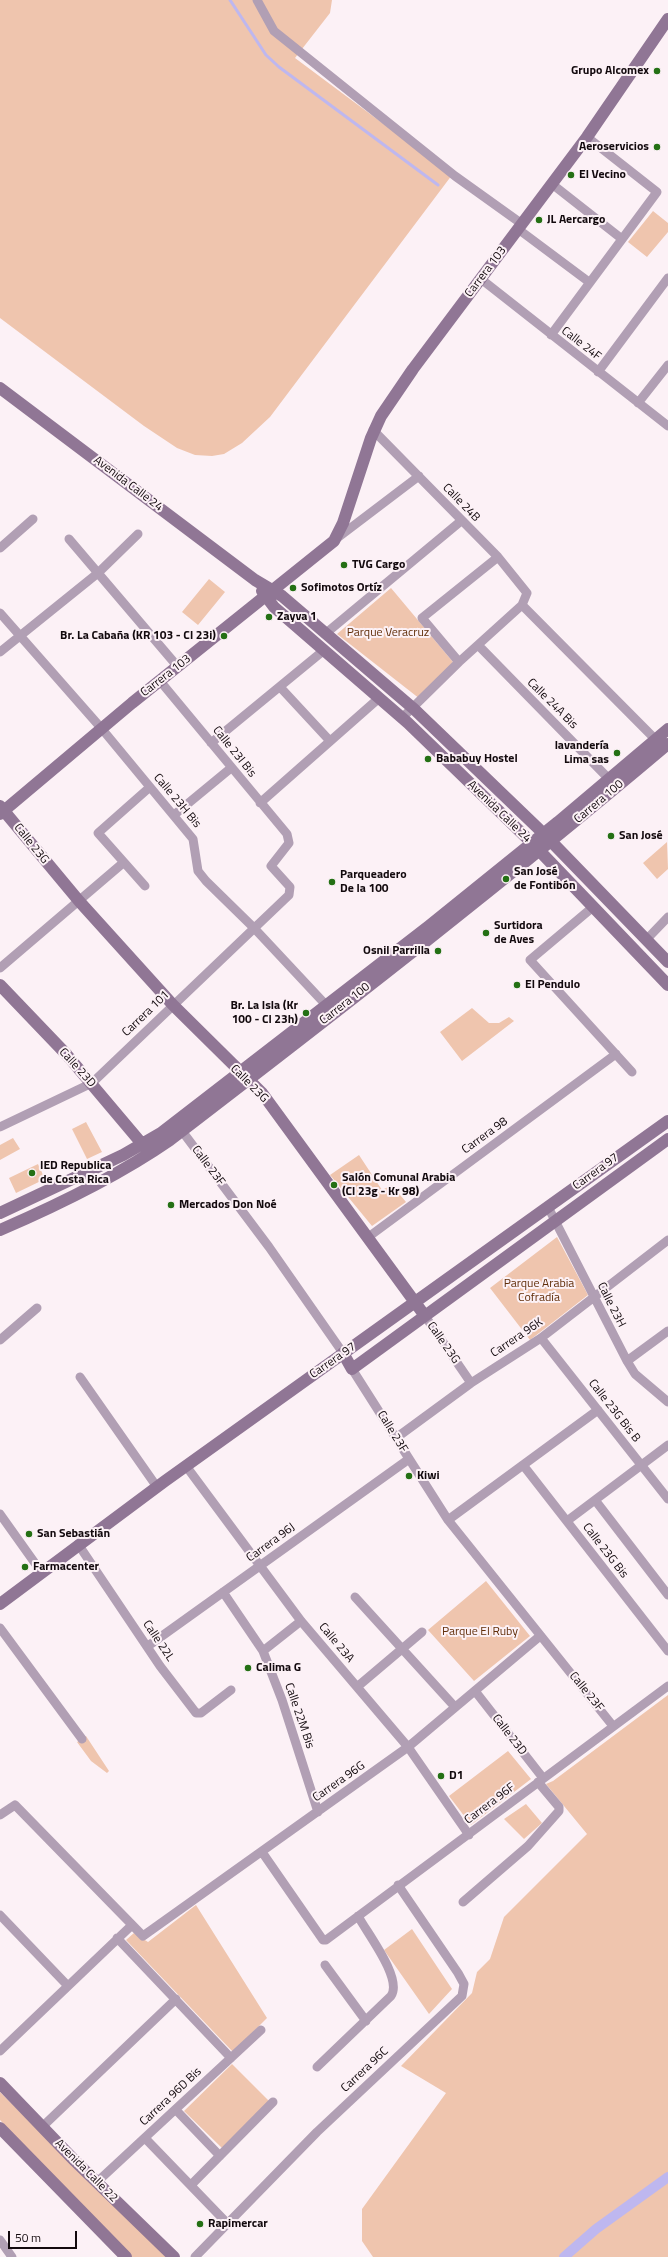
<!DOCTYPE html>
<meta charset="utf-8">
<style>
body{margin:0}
#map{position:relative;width:668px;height:2257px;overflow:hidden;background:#fcf1f6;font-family:"Titillium Web",sans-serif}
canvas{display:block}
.scale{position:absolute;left:8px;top:2231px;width:69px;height:18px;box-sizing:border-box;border:2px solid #12090d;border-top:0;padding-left:5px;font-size:12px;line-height:14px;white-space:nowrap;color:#12090d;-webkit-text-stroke:3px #fcf1f6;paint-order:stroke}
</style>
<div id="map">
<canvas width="668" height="2257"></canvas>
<div class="scale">50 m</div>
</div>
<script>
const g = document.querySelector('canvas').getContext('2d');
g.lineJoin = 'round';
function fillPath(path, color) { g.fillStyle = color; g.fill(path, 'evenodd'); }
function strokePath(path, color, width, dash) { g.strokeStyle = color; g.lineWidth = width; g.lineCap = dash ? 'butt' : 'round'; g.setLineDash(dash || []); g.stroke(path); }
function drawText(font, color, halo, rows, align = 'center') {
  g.font = font + ' "Titillium Web",sans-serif'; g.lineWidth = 4; g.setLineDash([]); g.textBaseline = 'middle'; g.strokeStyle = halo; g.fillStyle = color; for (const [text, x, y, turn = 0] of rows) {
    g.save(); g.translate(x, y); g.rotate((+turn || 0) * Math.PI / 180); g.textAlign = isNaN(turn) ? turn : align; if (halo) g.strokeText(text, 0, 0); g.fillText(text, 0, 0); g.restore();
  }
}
const green = new Path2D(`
 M0,0H332L330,13L295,58L452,175L270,417L242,443L224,454L212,456L195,455L177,448L144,426L0,318Z
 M653,211L668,223V232L647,257L628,242Z
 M209,579L225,592L198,625L182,612Z
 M391,588L453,662L420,699L337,634Z
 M667,842L668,869L657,879L643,863Z
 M472,1008L489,1023H499L509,1017L514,1021L462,1061L440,1032Z
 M86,1122L102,1152L87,1159L72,1129Z
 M13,1138L20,1149L0,1160V1145Z
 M359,1155L382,1190L392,1185L406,1202L372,1226L330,1175Z
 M38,1164L45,1179L16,1193L9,1178Z
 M557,1237L588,1295L530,1340L490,1288Z
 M486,1581L530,1636L474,1681L428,1630Z
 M668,1695V2257H373L362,2241V2209L446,2093L401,2066L472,1993L477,1972L490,1959L504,1917L587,1834L546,1784L553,1781Z
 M86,1736L109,1771L107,1773L91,1761L77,1742Z
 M508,1751L531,1779L471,1825L449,1796Z
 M526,1804L542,1823L524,1839L504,1819Z
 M196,1905L267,2018L233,2052L126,1940L134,1933L148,1942Z
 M412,1929L452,1989L429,2014L384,1950Z
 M232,2064L269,2101L222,2148L184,2111Z
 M0,2092L166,2257H131L0,2120Z`);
const stream = new Path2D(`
 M230,0L266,55L279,67L438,185`);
const canal = new Path2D(`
 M564,2257L596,2229L668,2177`);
const street = new Path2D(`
 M257,0L274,31L455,176L522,224
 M552,184L622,239
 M518,229L589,282
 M481,279L668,426
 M551,335L657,192L587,137
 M598,372L668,278
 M638,403L668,365
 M373,430L498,557L527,593L522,605L459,662L402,718
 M69,539L178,667
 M336,539L419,476
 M0,548L33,519
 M522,605L656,740
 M0,613L102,729L193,839L198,871L206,881L254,928L326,1005
 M325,634L461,521
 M478,645L609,779
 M0,652L98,573L138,534
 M459,662L422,618L498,557
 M280,687L330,741
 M211,743L323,651
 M260,803L378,699
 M174,815L231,768
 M145,886L98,833L150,787
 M593,907L530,960L632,1072
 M646,940L668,917
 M0,968L123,863
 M0,1127L92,1083L289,895L290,887L271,866L289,843L287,834L160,681
 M182,1131L269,1247L343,1353
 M548,1207L627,1361L635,1374L668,1402
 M367,1238L616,1054
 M425,1316L471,1383
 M541,1338L668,1499
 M0,1340L37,1308
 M627,1361L668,1331
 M352,1369L448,1520L613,1726
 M80,1377L157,1487
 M396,1438L471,1383L541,1338L668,1240
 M523,1465L668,1651
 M186,1466L301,1621L408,1747L469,1835
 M595,1500L668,1595
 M0,1514L42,1573
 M448,1520L598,1410
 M567,1521L668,1445
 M78,1544L160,1666L196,1713H201L231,1690
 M223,1592L263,1651L282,1700L318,1812
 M355,1597L455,1707
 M0,1628L82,1739
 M148,1646L409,1459
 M263,1651L301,1621
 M357,1687L422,1632
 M475,1691L543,1778
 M0,1815L15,1805L143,1936L408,1747L540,1636
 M262,1852L323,1940H326L668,1686
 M463,1902L528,1846L559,1811V1807L538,1782
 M0,1915L68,1986
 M117,1938L231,2058
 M325,1965L366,2021
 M0,2051L132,1925
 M317,2067L391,1996C403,1979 367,1933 358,1916
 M176,2110L220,2156
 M42,2127L176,1999
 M145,2138L228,2224
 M97,2182L261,2030
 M191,2185L273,2102
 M0,2240L12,2257
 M195,2257L317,2132L462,1996L464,1984L458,1973L398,1885`);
const secondary = new Path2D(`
 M0,388L255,580L282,596L414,709L544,834L668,962
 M262,591L274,607L408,723L532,843L668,985
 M0,806L79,901L173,1005L262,1093L425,1316
 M0,814L132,703L334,541L343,523L371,438L381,416L413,369L587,137L668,19
 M0,985L67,1055L148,1151
 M0,1213L123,1155L161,1133L429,926L558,822L668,729
 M0,1230C58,1205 118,1176 170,1140C338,1011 506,881 668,744
 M343,1353L352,1369L668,1139
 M0,1604L165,1481L668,1121
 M0,2083L75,2161L174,2257
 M0,2128L126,2257`);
const markers = [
 [657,71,4,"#247014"],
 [657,147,4,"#247014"],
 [571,175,4,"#247014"],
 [539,220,4,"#247014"],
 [344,565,4,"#247014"],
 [293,588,4,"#247014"],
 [269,617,4,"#247014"],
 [224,636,4,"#247014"],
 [617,753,4,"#247014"],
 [428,759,4,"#247014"],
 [611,836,4,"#247014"],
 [506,879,4,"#247014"],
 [332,882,4,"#247014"],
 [486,933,4,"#247014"],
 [438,951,4,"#247014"],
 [517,985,4,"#247014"],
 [306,1013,4,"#247014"],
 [32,1173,4,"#247014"],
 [334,1185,4,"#247014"],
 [171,1205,4,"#247014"],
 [409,1476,4,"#247014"],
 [29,1534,4,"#247014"],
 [25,1567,4,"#247014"],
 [248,1668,4,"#247014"],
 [441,1776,4,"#247014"],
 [200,2224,4,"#247014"]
];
const poiNames = [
 ["Grupo Alcomex",649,71,"right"],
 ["Aeroservicios",649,147,"right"],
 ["El Vecino",579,175],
 ["JL Aercargo",547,220],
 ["TVG Cargo",352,565],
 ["Sofimotos Ortíz",301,588],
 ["Zayva 1",277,617],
 ["Br. La Cabaña (KR 103 - Cl 23i)",216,636,"right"],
 ["lavandería",609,746,"right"],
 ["Lima sas",609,760,"right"],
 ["Bababuy Hostel",436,759],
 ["San José",619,836],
 ["San José",514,872],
 ["de Fontibón",514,886],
 ["Parqueadero",340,875],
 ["De la 100",340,889],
 ["Surtidora",494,926],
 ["de Aves",494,940],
 ["Osnil Parrilla",430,951,"right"],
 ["El Pendulo",525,985],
 ["Br. La Isla (Kr",298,1006,"right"],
 ["100 - Cl 23h)",298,1020,"right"],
 ["IED Republica",40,1166],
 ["de Costa Rica",40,1180],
 ["Salón Comunal Arabia",342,1178],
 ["(Cl 23g - Kr 98)",342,1192],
 ["Mercados Don Noé",179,1205],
 ["Kiwi",417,1476],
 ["San Sebastián",37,1534],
 ["Farmacenter",33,1567],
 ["Calima G",256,1668],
 ["D1",449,1776],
 ["Rapimercar",208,2224]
];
const streetNames = [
 ["Carrera 103",486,272,-53],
 ["Calle 24F",581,344,38],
 ["Avenida Calle 24",128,484,37],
 ["Calle 24B",461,503,46],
 ["Carrera 103",166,676,-38],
 ["Calle 24A Bis",552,704,45],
 ["Calle 23I Bis",234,752,51],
 ["Calle 23H Bis",177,801,50],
 ["Carrera 100",599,802,-40],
 ["Avenida Calle 24",499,812,44],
 ["Calle 23G",31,844,51],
 ["Carrera 100",345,1004,-38],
 ["Carrera 101",146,1014,-44],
 ["Calle 23D",77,1068,48],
 ["Calle 23G",249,1084,45],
 ["Carrera 98",485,1136,-36],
 ["Calle 23F",208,1166,53],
 ["Carrera 97",596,1172,-36],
 ["Calle 23H",611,1305,63],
 ["Carrera 96K",517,1338,-34],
 ["Calle 23G",443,1343,55],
 ["Carrera 97",333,1361,-35],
 ["Calle 23G Bis B",614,1411,52],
 ["Calle 23F",392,1432,58],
 ["Carrera 96J",271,1543,-36],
 ["Calle 23G Bis",605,1551,52],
 ["Calle 22L",158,1641,56],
 ["Calle 23A",336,1643,50],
 ["Calle 23F",586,1692,51],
 ["Calle 22M Bis",299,1716,71],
 ["Calle 23D",509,1735,52],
 ["Carrera 96G",339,1782,-35],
 ["Carrera 96F",490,1804,-37],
 ["Carrera 96C",365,2070,-43],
 ["Carrera 96D Bis",171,2097,-43],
 ["Avenida Calle 22",86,2171,45]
];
const parkNames = [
 ["Parque Veracruz",388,633],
 ["Parque Arabia",539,1284],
 ["Cofradía",539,1298],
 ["Parque El Ruby",480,1632]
];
fillPath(green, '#efc5ae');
strokePath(stream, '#beb7ef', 3);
strokePath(canal, '#beb7ef', 10);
strokePath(street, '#b19fb4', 9);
strokePath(secondary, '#907695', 12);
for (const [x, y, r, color] of markers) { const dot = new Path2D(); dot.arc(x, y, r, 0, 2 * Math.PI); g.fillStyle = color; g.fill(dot); strokePath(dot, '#fcf1f6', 1.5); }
drawText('bold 12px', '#12090d', '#fcf1f6', poiNames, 'left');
drawText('12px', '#12090d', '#fcf1f6', streetNames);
drawText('12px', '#602d08', '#fcf1f6', parkNames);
</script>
